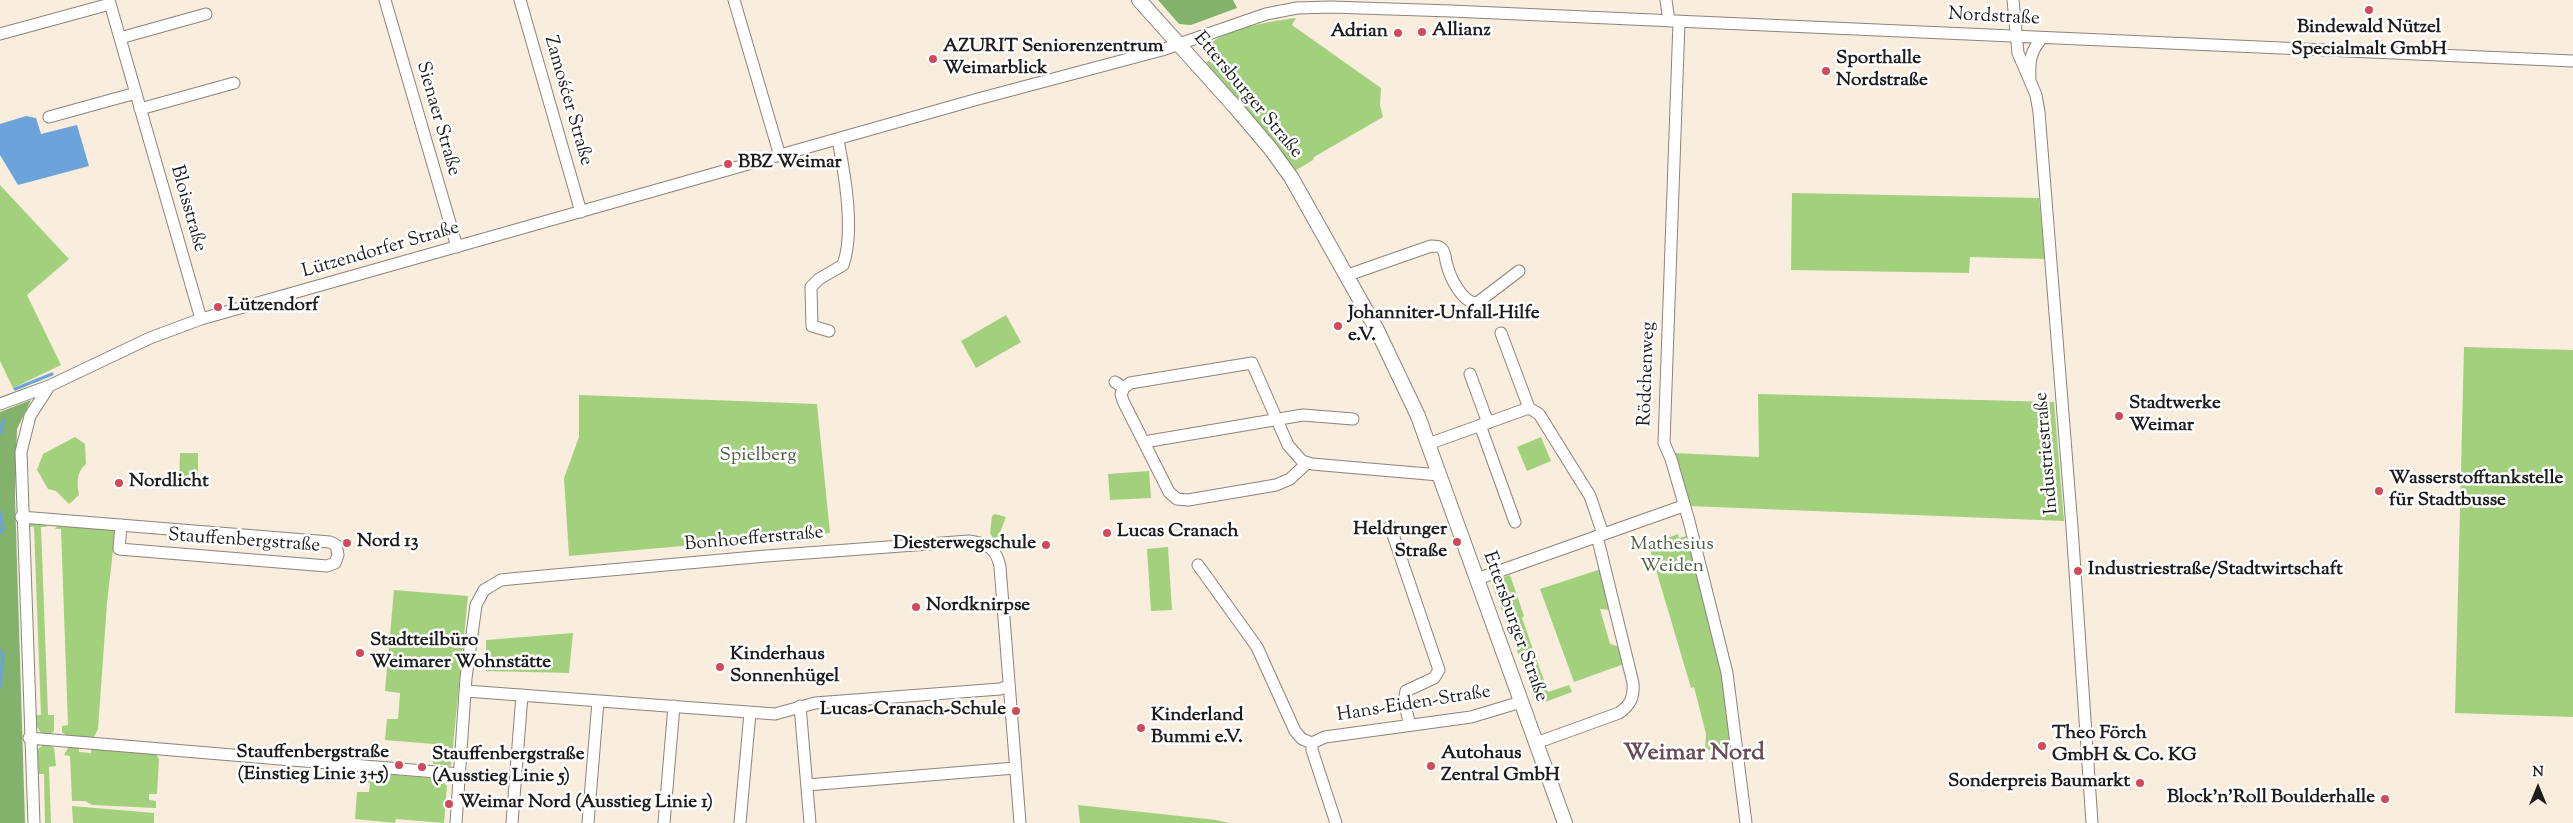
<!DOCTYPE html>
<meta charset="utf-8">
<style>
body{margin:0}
#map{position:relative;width:2573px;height:823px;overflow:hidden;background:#f9eddd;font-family:"Sorts Mill Goudy",serif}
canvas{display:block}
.north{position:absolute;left:2513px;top:763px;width:50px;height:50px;-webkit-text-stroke:4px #fff;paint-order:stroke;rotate:0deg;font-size:14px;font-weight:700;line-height:20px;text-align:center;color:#1c1c1c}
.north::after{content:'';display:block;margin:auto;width:18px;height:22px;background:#1c1c1c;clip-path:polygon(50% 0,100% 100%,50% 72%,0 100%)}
</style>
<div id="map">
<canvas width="2573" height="823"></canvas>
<div class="north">N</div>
</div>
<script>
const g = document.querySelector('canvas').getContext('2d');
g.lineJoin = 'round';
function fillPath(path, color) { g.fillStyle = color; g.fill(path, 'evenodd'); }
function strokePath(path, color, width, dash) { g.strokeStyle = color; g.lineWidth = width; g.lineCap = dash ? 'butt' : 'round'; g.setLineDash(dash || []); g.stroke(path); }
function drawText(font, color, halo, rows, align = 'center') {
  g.font = font + ' "Sorts Mill Goudy",serif'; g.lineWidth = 5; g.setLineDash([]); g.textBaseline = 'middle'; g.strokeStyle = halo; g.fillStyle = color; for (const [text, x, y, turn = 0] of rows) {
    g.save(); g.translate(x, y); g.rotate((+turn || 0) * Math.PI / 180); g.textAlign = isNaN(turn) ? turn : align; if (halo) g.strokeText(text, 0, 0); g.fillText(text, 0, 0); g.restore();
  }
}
const green = new Path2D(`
 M1296,18L1292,25L1381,88L1380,105L1383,117L1314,157L1313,160L1293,172L1249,113L1206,63L1212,58L1208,52L1209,45C1226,28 1272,21 1296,18Z
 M0,185L69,259L27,295L61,365L13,388L0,361Z
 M1792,193L2039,198L2045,259L1970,257L1969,273L1791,270Z
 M1006,315L1021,342L976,368L961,341Z
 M2464,347L2573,350V717L2455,713Z
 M1758,394L2054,402L2064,521L1689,506L1675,453L1759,457Z
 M579,395L817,404L830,533L569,556L564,478L579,437Z
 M75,437L85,444L86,464C76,472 77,484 79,495L69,504L56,491L48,489L37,470L43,454Z
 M1541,437L1551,461L1527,471L1517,447Z
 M180,453H198V485H179Z
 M1149,471L1151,498L1110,500L1108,474Z
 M995,514L1006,517L996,543L990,533L992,516Z
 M32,521L42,522L47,527H41L48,715H54V731L50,735L41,733L36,725V715H41L34,527H29Z
 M59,524L112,529L115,533L107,603L98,729L93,739L68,737L62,732V726L68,725L61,529H55Z
 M1678,534L1679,538L1687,536L1721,670L1731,749L1705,750L1706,734L1694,687L1691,688L1646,536L1650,544Z
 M1168,547L1172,610L1151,611L1147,549Z
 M1601,569L1611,610L1600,609L1610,644L1620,647L1624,664L1574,682L1540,589Z
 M1510,575L1524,616L1522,618L1548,692L1569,685L1572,692L1545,702L1542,696L1535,699L1491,582Z
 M394,590L468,596L451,766L433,764L434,744L385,740L387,719H398L400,693L385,691Z
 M573,633L569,673L486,671V640Z
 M44,744L51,746L54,748L56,766L49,767L51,823H45L44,774H37L36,751Z
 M68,748H79V752L91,753V749L155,753L159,759L157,794H149V800L156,801V808L92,805L85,801H72L70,756L64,755Z
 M363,772L432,778V781L443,782L447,786L444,823L396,819L395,823L355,819L357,792H369L370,783L358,782V776Z
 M1078,805L1216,820L1229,823H1080Z
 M72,806L154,813V823H73Z`);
const forest = new Path2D(`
 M1158,0H1233L1237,8L1191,25L1179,24Z
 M31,400L17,429L15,497L25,823H0V412Z`);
const water = new Path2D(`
 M26,116L36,118L41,134L77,125L89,166L18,185L0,155V124Z`);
const stream = new Path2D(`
 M15,389L52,374
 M0,434L4,419
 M0,512L3,529L0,533
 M0,650L3,655L0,687`);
const minor = new Path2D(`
 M109,0L201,319
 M385,0L457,247
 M520,0L581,212
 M734,0L780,156
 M1666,0L1669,21
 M2013,0L2018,53L2036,95L2039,112L2072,527L2092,823
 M1679,22L1664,443L1671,459L1689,521L1727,673L1746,823
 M0,34L110,4
 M120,38L206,14
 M2030,77C2029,60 2031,51 2042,38
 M140,109L234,83
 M49,117L136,93
 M1348,275L1431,246C1435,246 1440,246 1442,249C1446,253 1445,260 1447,265C1450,277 1462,303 1477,303L1519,271
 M829,331L812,326L811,287L819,279L843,265C855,232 845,175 838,140
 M1501,333L1529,408L1539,414L1590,496L1603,534
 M1470,374L1488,423
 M1115,382L1124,388L1130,383L1252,363L1288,445L1302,461L1312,464L1439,475
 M1124,388L1121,394L1123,401L1169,492L1177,499L1188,500L1276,485L1290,479L1307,463
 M0,404L49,386L150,338L201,319L978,99L1162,50L1266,14L1297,8L1331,7L1451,11L2573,61
 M1480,425L1515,522
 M1144,442L1303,415L1353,419
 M1428,444L1529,408
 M21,517L330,542L336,545L338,555L335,563L327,566L119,549L121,525
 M1390,526L1439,670L1434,678L1406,691L1404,702L1410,725
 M1198,565L1257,647L1295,731L1302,739L1312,743
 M1477,579L1683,506
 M466,691L775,714L815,703L1000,689L1009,686
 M800,706L810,823
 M29,738L460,774
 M1312,743L1325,737L1471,717L1521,702
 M1312,743V750L1336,823
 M1536,743L1619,713C1631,705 1634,696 1633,683L1597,536
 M807,785L1015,768
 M34,823L21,452L30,416L48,388
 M456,823L466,678L476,605L484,590L501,580L510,579L766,556L969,541C987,543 997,549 1000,567L1020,823
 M512,823L522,695
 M588,823L598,701
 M664,823L674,706
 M740,823L750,713`);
const tertiary = new Path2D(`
 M1139,0L1236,108L1270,148L1291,177L1377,330L1418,416L1565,823`);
const markers = [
 [2369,10,5,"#d1495b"],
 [1422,32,5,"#d1495b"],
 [1398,33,5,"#d1495b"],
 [933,59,5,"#d1495b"],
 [1826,71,5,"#d1495b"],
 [728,164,5,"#d1495b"],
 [218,307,5,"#d1495b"],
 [1338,326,5,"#d1495b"],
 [2119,416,5,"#d1495b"],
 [119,483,5,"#d1495b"],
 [2379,491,5,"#d1495b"],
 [1107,533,5,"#d1495b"],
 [1457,542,5,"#d1495b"],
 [347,543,5,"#d1495b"],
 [1046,545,5,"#d1495b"],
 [2078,571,5,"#d1495b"],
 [916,607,5,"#d1495b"],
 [360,653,5,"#d1495b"],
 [720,667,5,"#d1495b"],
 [1016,711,5,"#d1495b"],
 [1141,728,5,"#d1495b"],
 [2042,746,5,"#d1495b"],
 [399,765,5,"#d1495b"],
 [1431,766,5,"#d1495b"],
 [422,767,5,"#d1495b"],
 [2140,783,5,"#d1495b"],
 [2385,799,5,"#d1495b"],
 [449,804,5,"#d1495b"]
];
const streetNames = [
 ["Nordstraße",1994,18,3],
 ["Ettersburger Straße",1247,96,50],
 ["Zamośćer Straße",567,101,74],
 ["Sienaer Straße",437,119,74],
 ["Bloisstraße",187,209,74],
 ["Lützendorfer Straße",381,251,-16],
 ["Rödchenweg",1648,374,-88],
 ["Industriestraße",2048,453,-95],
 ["Bonhoefferstraße",754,540,-5],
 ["Stauffenbergstraße",244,542,4],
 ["Ettersburger Straße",1514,627,70],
 ["Hans-Eiden-Straße",1414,705,-9]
];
const poiNames = [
 ["Bindewald Nützel",2369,29,"center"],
 ["Specialmalt GmbH",2369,51,"center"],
 ["Allianz",1432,32],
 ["Adrian",1388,33,"right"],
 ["AZURIT Seniorenzentrum",943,48],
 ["Weimarblick",943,70],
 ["Sporthalle",1836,60],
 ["Nordstraße",1836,82],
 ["BBZ Weimar",738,164],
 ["Lützendorf",228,307],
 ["Johanniter-Unfall-Hilfe",1348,315],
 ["e.V.",1348,337],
 ["Stadtwerke",2129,405],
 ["Weimar",2129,427],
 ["Wasserstofftankstelle",2389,480],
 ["für Stadtbusse",2389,502],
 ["Nordlicht",129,483],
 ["Heldrunger",1447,531,"right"],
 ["Straße",1447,553,"right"],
 ["Lucas Cranach",1117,533],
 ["Nord 13",357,543],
 ["Diesterwegschule",1036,545,"right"],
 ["Industriestraße/Stadtwirtschaft",2088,571],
 ["Nordknirpse",926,607],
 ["Stadtteilbüro",370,642],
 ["Weimarer Wohnstätte",370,664],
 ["Kinderhaus",730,656],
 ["Sonnenhügel",730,678],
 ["Lucas-Cranach-Schule",1006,711,"right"],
 ["Kinderland",1151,717],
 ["Bummi e.V.",1151,739],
 ["Theo Förch",2052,735],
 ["GmbH & Co. KG",2052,757],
 ["Stauffenbergstraße",389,754,"right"],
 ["(Einstieg Linie 3+5)",389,776,"right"],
 ["Autohaus",1441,755],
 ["Zentral GmbH",1441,777],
 ["Stauffenbergstraße",432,756],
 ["(Ausstieg Linie 5)",432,778],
 ["Sonderpreis Baumarkt",2130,783,"right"],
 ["Block'n'Roll Boulderhalle",2375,799,"right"],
 ["Weimar Nord (Ausstieg Linie 1)",459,804]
];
const parkNames = [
 ["Spielberg",758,457],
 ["Mathesius",1672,546],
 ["Weiden",1672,568]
];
const districtNames = [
 ["Weimar Nord",1694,755]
];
fillPath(green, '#a3d07d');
fillPath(forest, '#82b26c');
fillPath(water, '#6ca3da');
strokePath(stream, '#6ca3da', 3);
strokePath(minor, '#8a847c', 13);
strokePath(tertiary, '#8a847c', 16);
strokePath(minor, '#fff', 11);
strokePath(tertiary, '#fff', 14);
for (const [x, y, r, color] of markers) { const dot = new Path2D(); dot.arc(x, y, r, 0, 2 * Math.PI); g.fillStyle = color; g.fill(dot); strokePath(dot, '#fff', 2); }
drawText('19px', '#1c1c1c', '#fff', streetNames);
drawText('bold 19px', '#1c1c1c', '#fff', poiNames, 'left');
drawText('19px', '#4b5b3e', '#fff', parkNames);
drawText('bold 24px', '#694d58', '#fff', districtNames);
</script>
